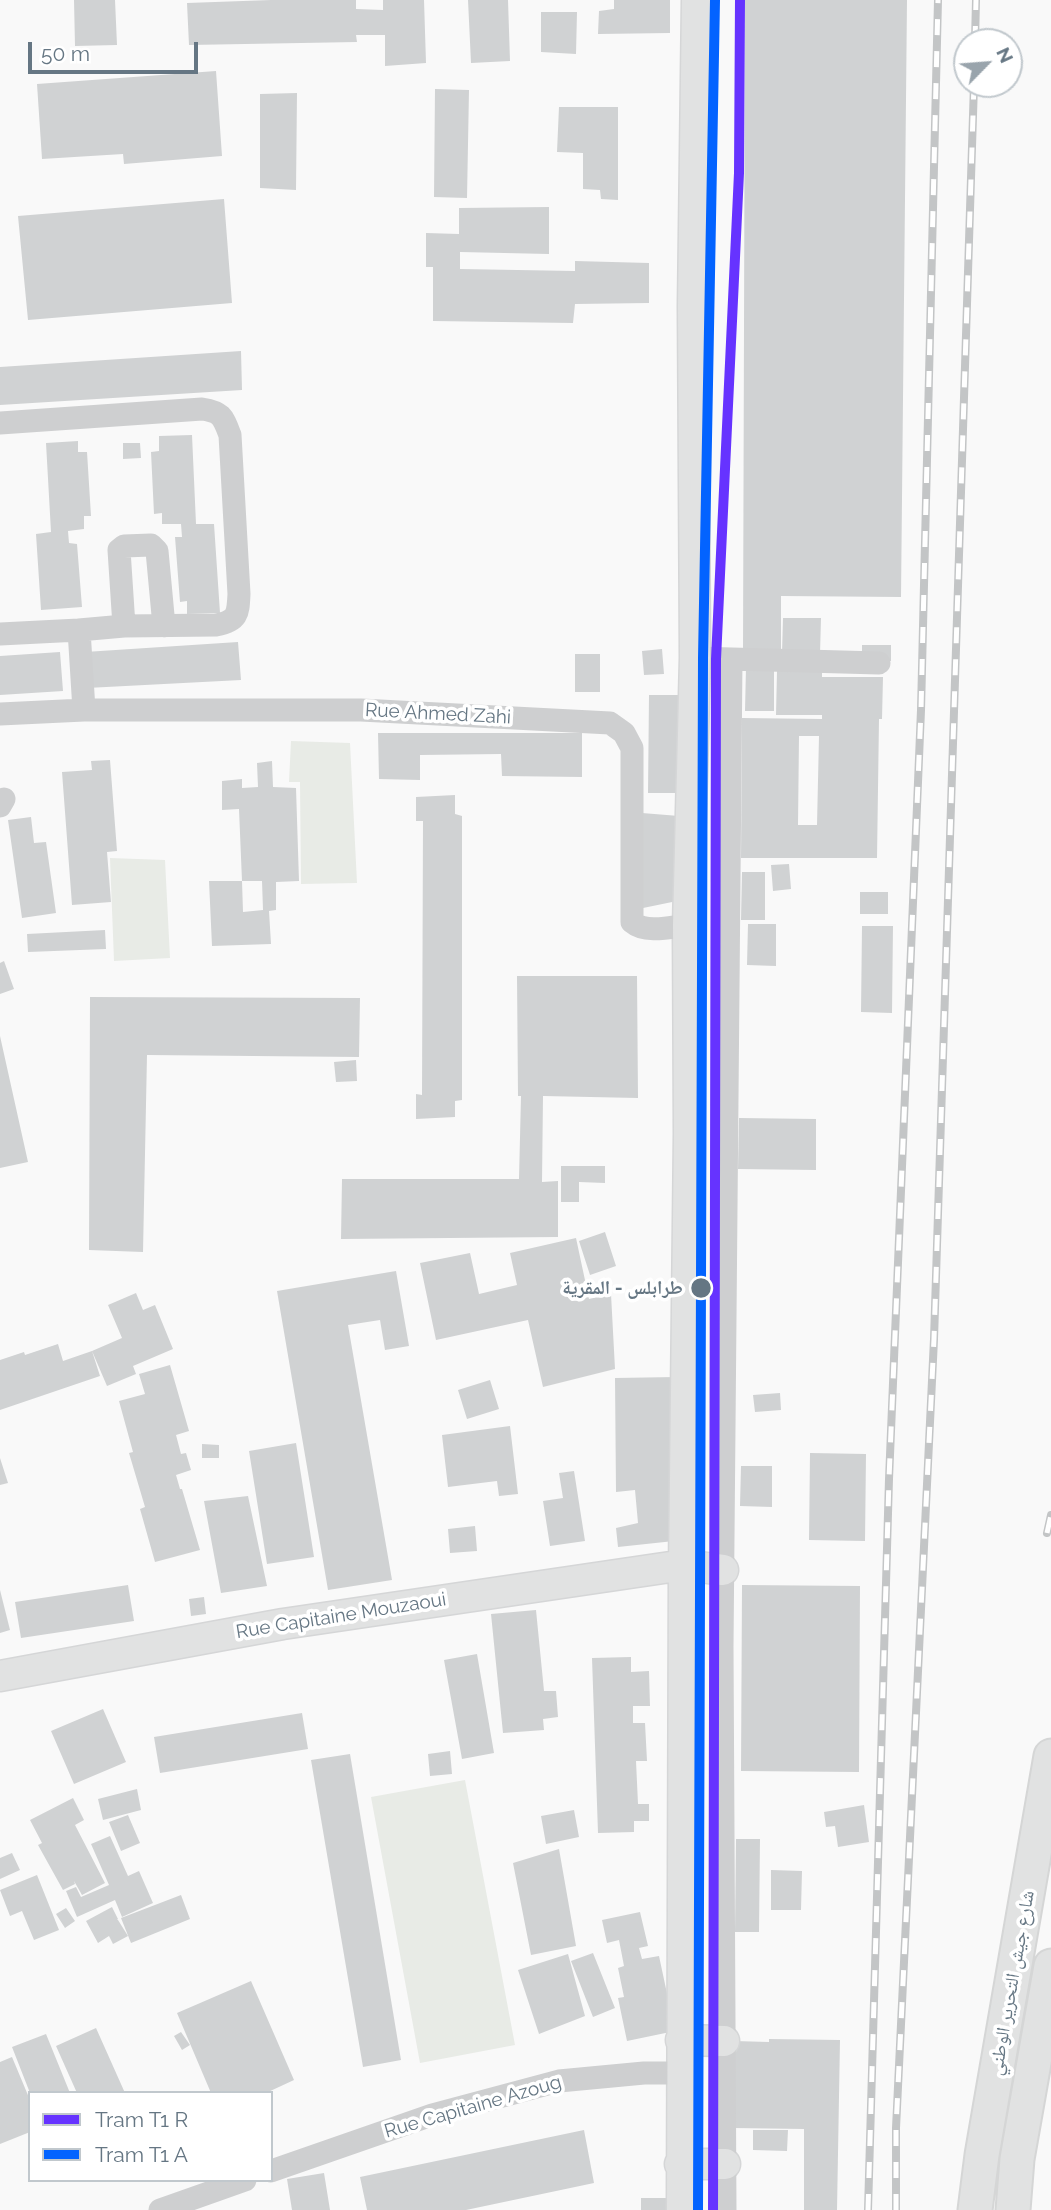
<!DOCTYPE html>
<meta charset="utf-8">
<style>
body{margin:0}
#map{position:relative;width:1051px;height:2210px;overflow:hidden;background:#f9f9f9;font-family:Raleway,sans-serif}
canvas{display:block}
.legend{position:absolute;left:28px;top:2091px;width:245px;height:91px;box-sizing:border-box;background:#fff;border:2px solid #c1c8cd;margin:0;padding:9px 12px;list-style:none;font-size:21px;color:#657683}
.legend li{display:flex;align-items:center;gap:14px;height:35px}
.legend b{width:35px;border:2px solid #c1c8cd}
.north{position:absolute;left:953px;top:28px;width:70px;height:70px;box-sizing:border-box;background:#fff;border:2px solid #c1c8cd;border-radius:50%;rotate:65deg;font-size:19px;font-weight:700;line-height:28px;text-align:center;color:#657683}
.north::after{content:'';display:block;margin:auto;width:24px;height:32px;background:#99a4ac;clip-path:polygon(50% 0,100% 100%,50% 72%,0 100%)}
.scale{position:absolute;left:28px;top:42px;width:170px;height:32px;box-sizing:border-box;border:4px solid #657683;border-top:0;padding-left:9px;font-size:21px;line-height:24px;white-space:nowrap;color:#657683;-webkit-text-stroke:5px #fff;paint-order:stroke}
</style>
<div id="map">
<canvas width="1051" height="2210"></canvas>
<ul class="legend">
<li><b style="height:9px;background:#63f"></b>Tram T1 R</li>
<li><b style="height:9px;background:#0363ff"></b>Tram T1 A</li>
</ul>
<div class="north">N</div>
<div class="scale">50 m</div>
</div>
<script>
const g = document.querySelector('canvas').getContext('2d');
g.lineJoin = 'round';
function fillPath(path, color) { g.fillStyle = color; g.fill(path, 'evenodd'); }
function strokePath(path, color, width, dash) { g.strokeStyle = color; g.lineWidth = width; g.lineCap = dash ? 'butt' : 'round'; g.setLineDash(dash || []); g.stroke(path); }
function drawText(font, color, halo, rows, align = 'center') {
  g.font = font + ' Raleway,"Noto Naskh Arabic",sans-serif'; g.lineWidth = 7; g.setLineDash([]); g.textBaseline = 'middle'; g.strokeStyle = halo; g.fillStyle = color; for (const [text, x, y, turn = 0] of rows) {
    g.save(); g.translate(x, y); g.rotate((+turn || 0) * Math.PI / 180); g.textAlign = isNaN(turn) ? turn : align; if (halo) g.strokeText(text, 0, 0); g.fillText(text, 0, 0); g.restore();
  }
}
const green = new Path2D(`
 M291,741L350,743L357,883L301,884L300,782H289Z
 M110,858L165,860L170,958L114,961Z
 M465,1780L515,2045L420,2063L371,1797Z`);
const building = new Path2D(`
 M74,0H115L117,45L75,46Z
 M271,0H356V9L383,10V0H424L426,63L385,66V35H356L357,42L189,45L187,3Z
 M468,0H508L510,61L471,63Z
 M614,0H670V33L598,34L599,11L614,9Z
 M745,0H907L901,597L781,596V652L743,651Z
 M541,12H577L576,54L541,52Z
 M216,71L222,156L124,164L123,154L42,159L37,84Z
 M435,89L469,90L467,198L434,197Z
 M297,93L296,190L260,188V94Z
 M559,107H618V200L601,199L600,190L583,189V153L557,152Z
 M224,199L232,303L28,320L18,216Z
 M549,207V254L460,252V269L575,271V261L649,263V303L575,304L573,323L433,321V267H426V233L459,234V208Z
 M241,351L242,390L0,405V367Z
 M192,435L196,524H214L220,613L187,614V601L180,602L175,537H182L181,524H162V513L154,514L151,452L159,451V436Z
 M78,441V452H87L91,516H84V529L68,531L69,543L77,544L82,607L41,610L36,534L51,532L46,443Z
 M123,443H140L141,458L123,459Z
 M783,618H821L820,654L782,653Z
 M238,642L241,680L87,688L85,652Z
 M862,645H891V661L862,660Z
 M662,649L664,674L644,675L642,651Z
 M60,652L63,691L0,695V656Z
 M575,654H600V692H575Z
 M746,667H774V711H745Z
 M777,671H822V677H883L882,719H879L877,858H741L742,718L822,719V715H776ZM799,736H819L817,825H798Z
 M649,695H678V793H648Z
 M378,733H582V777L502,776L501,754L420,755V780L379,779Z
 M110,760L117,851L107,852L111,902L72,905L62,772L92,770L91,761Z
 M272,761L273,787L296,788L299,881L276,882V910L269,911L271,944L212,946L209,881H242L243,912L263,910L262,881H242L239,809L222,810V781L242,779V788L258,787L257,763Z
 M455,795V814L462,816V1100L455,1101V1117L416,1119V1094L422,1095L423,821H416V797Z
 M642,813L679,816L677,901L643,908Z
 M31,817L34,843L46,842L56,913L22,918L8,820Z
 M789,864L791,889L773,891L771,865Z
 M742,872H765V920H741Z
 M860,892H888V914H860Z
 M748,924H776V966L747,965Z
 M862,926H893L892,1013L861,1012Z
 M105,930L106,949L28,952L27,934Z
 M4,961L14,989L0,994V963Z
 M517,976H637L638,1098L543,1096L542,1182L558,1181V1237L341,1239L342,1179H519L521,1096H518Z
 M90,997L360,998L359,1057L147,1055L143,1252L89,1250Z
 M0,1036L28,1162L0,1168Z
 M356,1060L357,1081L336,1082L334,1062Z
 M739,1118L816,1119V1170L738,1169Z
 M561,1166H605V1183L579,1182V1202H561Z
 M605,1232L616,1266L590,1275L579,1241Z
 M576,1238L589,1299L611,1294L615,1369L543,1387L528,1320L436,1340L420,1263L470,1253L479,1294L517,1285L510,1253Z
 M396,1271L409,1346L385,1350L380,1320L348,1325L392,1580L328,1590L277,1291Z
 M136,1293L143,1310L155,1305L173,1349L133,1366L136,1374L107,1386L92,1351L122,1338L108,1305Z
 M58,1344L63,1361L92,1351L100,1376L0,1410V1360L24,1352L25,1355Z
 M170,1365L189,1431L176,1435L181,1454L186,1453L191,1470L176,1475L180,1489H182L200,1550L155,1562L140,1509L145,1507L129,1453L133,1452L119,1401L145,1394L139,1374Z
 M676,1377L674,1541L618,1547L616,1528L638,1523L635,1490L616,1492L615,1378Z
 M490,1380L499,1409L467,1419L458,1390Z
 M780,1393L781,1410L755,1412L753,1395Z
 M510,1426L518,1494L499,1496L497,1481L448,1487L442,1435Z
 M296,1443L314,1557L267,1564L249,1451Z
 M202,1444L219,1445V1458H202Z
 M810,1453L866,1454L865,1541L809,1540Z
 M0,1458L8,1483L0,1485Z
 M741,1466H772V1507L740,1506Z
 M574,1471L585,1541L550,1546L543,1501L563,1498L559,1473Z
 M248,1496L267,1586L221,1593L204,1501Z
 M475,1526L477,1551L450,1553L448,1529Z
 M128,1585L134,1621L21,1638L15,1602Z
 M742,1585L860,1586L859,1772L741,1771Z
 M0,1590L10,1630L0,1633Z
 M204,1597L206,1614L191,1616L189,1599Z
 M536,1610L544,1691H556L558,1717L543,1719L544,1730L503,1733L491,1614Z
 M477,1654L494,1753L462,1759L444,1660Z
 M631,1657V1672L649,1671L650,1706H633V1723H645L647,1761H636L638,1804H649V1821H634V1832L598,1833L592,1658Z
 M103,1709L126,1762L74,1784L51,1731Z
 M302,1713L308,1749L160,1773L154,1737Z
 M450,1751L452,1774L430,1776L428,1754Z
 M350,1754L401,2060L363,2067L311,1760Z
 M137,1789L141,1810L103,1820L98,1799Z
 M73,1798L84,1820L75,1825L105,1883L82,1895L74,1881L75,1884L63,1890L38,1845L42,1843L30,1820Z
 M864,1805L869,1842L838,1847L835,1826L826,1827L824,1812Z
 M574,1810L579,1837L546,1844L541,1816Z
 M128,1815L140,1843L121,1851L109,1822Z
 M110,1836L128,1876L139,1871L153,1903L122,1917L115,1900L77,1917L66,1891L76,1887L81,1897L109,1885L91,1844Z
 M736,1839H760L759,1932H735Z
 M559,1849L576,1946L531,1955L513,1863Z
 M12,1853L20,1870L0,1879V1858Z
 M771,1870L802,1871L801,1910H771Z
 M37,1875L59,1930L34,1940L22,1911L10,1916L0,1890Z
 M181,1895L190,1919L131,1943L121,1918Z
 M112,1907L118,1919L117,1920H118L128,1936L113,1944L109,1936L98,1943L86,1921Z
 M66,1908L75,1921L65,1928L56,1914Z
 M640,1912L648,1946L639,1948L642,1959L659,1956L675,2031L627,2041L618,1998L624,1997L618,1968L624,1966L619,1940L607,1943L602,1920Z
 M593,1953L615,2008L593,2017L571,1961Z
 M568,1954L585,2016L539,2034L518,1970Z
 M251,1981L294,2080L266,2093H211L177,2013Z
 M96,2028L125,2093H77L56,2046Z
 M181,2032L190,2045L182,2050L174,2036Z
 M46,2034L70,2093H30L12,2047Z
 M769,2039L840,2040L837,2210H804V2129L733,2128L734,2041L769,2042Z
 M12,2057L30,2100V2132L0,2144V2062Z
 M584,2130L594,2183L466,2210H367L360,2177Z
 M753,2130H788L787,2151L753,2150Z
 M324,2173L330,2210H292L287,2179Z
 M641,2198H668V2210H641Z`);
const minor = new Path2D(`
 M0,423L202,409C222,412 223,417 230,435L239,594C238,614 238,621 216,625L124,626L79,630L84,710
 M124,626L119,550L124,546L151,545L157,551L164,626
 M0,634L79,630
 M695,658L879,663
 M0,714L84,710H361L610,723L624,733L632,748V922C646,934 671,927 688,925
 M0,806L4,799
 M271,2171L432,2115L559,2081L644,2073H681
 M160,2210L245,2180
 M725,2210L722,1646L731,659`);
const major = new Path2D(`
 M0,1676L283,1624L684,1565L723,1570
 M681,2040L724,2041
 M680,2164H725
 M682,2210L684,1565L689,1134L688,925L695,658L693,306L697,0`);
const highway = new Path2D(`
 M975,2210L982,2155L1051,1756
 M1013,2210L1017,2159L1051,1966`);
const rail = new Path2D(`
 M975,42L976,0
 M1047,1533L1051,1515
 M868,2210L889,1479L921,710L938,0
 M896,2210V2128L934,1339L974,84`);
const tram1 = new Path2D(`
 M713,2210L716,659L739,173L740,0`);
const tram2 = new Path2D(`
 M698,2210L703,658L715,0`);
const markers = [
 [701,1288,11,"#657683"]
];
const streetNames = [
 ["Rue Ahmed Zahi",438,714,3],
 ["Rue Capitaine Mouzaoui",341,1616,-9],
 ["شارع جيش التحرير الوطني",1012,1983,-80],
 ["Rue Capitaine Azoug",473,2107,-16]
];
const stopNames = [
 ["طرابلس - المقرية",683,1288]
];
fillPath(green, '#e8ebe6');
fillPath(building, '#d0d2d3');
strokePath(major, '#d5d6d7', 33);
strokePath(highway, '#d5d6d6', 37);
strokePath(minor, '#cecfd0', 23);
strokePath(major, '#e1e2e2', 30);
strokePath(highway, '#e1e2e2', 33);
strokePath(rail, '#c3c5c6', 8);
strokePath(rail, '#fff', 5, [16]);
strokePath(tram1, '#63f', 10);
strokePath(tram2, '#0363ff', 10);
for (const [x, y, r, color] of markers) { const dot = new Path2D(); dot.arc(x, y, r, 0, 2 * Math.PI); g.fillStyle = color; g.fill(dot); strokePath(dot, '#fff', 2.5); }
drawText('19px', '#657683', '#fff', streetNames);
drawText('bold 19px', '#657683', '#fff', stopNames, 'right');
</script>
